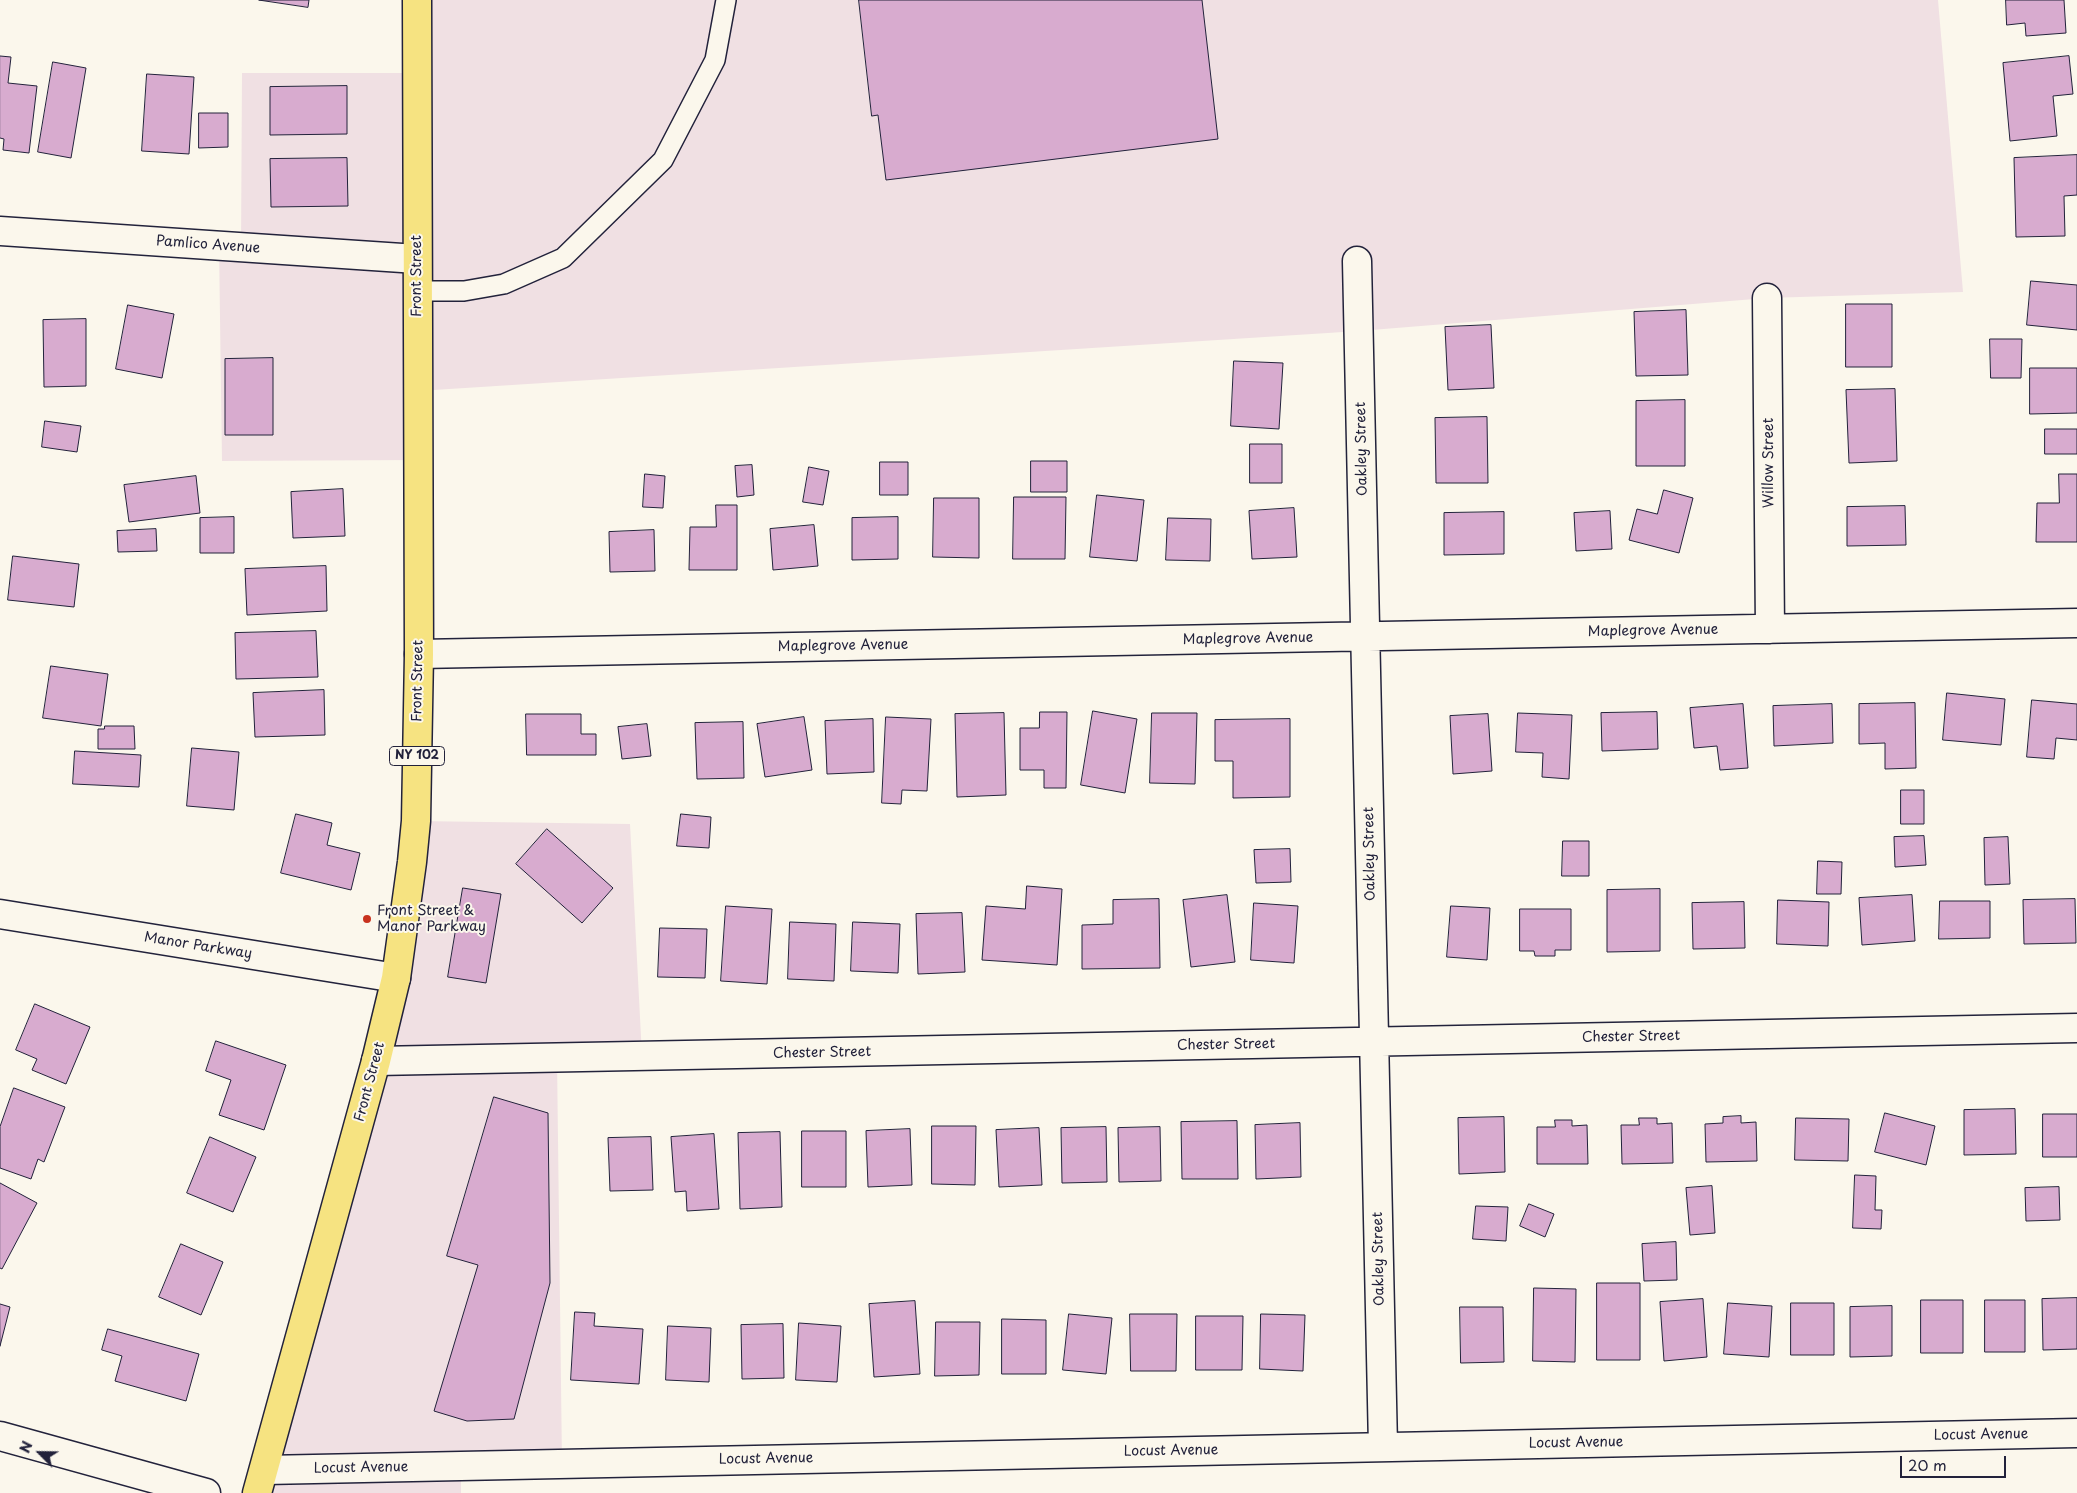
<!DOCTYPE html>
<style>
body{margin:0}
#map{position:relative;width:2077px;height:1493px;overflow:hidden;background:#fbf7ec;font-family:"Playpen Sans",sans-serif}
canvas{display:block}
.north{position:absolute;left:15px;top:1428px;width:50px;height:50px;-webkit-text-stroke:4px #fbf7ec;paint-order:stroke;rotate:293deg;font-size:14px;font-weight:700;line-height:20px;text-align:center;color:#22223b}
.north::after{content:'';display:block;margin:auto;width:18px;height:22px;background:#22223b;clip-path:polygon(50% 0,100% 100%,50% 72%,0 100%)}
.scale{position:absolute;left:1900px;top:1456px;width:106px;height:22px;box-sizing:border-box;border:2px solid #22223b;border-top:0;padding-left:6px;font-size:15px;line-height:18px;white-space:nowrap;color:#22223b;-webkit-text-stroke:4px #fbf7ec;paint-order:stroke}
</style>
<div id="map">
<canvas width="2077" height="1493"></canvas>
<div class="north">N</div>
<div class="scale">20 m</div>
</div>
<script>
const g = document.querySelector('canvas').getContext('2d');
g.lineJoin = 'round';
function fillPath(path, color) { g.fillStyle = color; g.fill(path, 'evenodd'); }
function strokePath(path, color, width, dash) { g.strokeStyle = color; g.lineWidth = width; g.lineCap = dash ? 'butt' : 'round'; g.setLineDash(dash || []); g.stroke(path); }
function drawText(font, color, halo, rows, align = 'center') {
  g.font = font + ' "Playpen Sans",sans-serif'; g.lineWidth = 4; g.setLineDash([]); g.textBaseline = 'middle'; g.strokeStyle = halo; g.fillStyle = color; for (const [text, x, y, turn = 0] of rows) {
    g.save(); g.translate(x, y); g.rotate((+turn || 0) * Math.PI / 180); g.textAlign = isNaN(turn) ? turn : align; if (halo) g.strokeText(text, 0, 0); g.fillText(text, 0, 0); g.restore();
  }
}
const built = new Path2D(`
 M417,0H1938L1963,292L1767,298L1359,331L418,391V460L222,461L219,246L241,247L242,73H417Z
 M416,821L630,824L642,1056L557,1058L562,1464L461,1466V1493H257L376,1061Z`);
const building = new Path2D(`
 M259,0H309L308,7Z
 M859,0H1202L1218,139L886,180L878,115L872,116Z
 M2006,0H2064L2066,33L2026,36L2025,23L2007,25Z
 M0,56L11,57L8,83L37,86L29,153L3,150L4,139L0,138Z
 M2069,56L2073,94L2053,96L2057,136L2010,141L2003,63Z
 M53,62L86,68L71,158L38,152Z
 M147,74L194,77L189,154L142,151Z
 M347,86V134L270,135V87Z
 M199,113H228V147L199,148Z
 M2077,155V195L2064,196L2065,236L2016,237L2014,158Z
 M347,158L348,206L271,207L270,159Z
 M2031,281L2077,285V330L2027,325Z
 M1846,304H1892V367H1846Z
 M128,305L174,314L162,378L116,369Z
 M1686,310L1688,375L1636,376L1634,312Z
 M86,319V386L44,387L43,320Z
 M1491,325L1494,388L1448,390L1445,327Z
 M1990,339H2022L2021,378H1991Z
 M273,358V435H225V359Z
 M1234,361L1283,363L1279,429L1231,426Z
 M2030,368H2077V413L2030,414Z
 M1895,389L1897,461L1849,463L1846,390Z
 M1685,400V466H1636V401Z
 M1487,417L1488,483H1436L1435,418Z
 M45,421L81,426L77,452L42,447Z
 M2045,429H2077V454H2045Z
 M1250,444H1282V483H1250Z
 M1031,461H1067V492H1031Z
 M880,462H908V495H880Z
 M752,465L754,495L737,497L735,466Z
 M809,467L829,471L823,505L803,502Z
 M645,474L665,476L663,508L643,507Z
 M2059,474H2077V542H2036L2037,503H2059Z
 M196,476L200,513L129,522L124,485Z
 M343,489L345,536L293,538L291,492Z
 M1664,490L1693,498L1679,553L1629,540L1637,509L1657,514Z
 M1097,495L1144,500L1137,561L1090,557Z
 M1014,497H1066L1065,559H1013Z
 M934,498H979V558L933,557Z
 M716,505H737V570H689L690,527H716Z
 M1905,506L1906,545L1847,546V507Z
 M1294,508L1297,557L1252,559L1249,511Z
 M1610,511L1612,549L1576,551L1574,513Z
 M1504,512V554L1444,555V513Z
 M234,517V553H200V518Z
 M898,517V559L852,560V518Z
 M1168,518L1211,519L1210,561L1166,560Z
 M814,525L818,566L773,570L770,529Z
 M156,529L157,551L118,552L117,531Z
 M654,530L655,571L610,572L609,532Z
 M13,556L79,564L74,607L8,600Z
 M326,566L327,611L247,615L245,569Z
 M316,631L318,677L236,679L235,633Z
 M51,666L108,674L101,726L43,718Z
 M324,690L325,735L255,737L253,693Z
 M1947,693L2005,699L2001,745L1943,740Z
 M2032,700L2077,704V740L2056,738L2054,759L2027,757Z
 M1915,703L1916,768L1885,769V743L1859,744V704Z
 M1743,704L1748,768L1720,770L1717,746L1694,748L1690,708Z
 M1832,704L1833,743L1774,746L1773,706Z
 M1093,711L1137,719L1125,793L1081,785Z
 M1040,712H1067L1066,788H1044V770H1020V728H1039Z
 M1657,712L1658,749L1602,751L1601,713Z
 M1004,713L1006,795L957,797L955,714Z
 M1152,713H1197L1195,784L1150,783Z
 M1518,713L1572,715L1569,779L1542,777L1543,753L1516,752Z
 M526,714H581V734H596V755H527Z
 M1488,714L1492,771L1453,774L1450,716Z
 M804,717L812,770L765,777L757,724Z
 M886,717L931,719L927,791L902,790L901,804L882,803Z
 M873,719L874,772L827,774L825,721Z
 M1290,719V797L1233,798V761H1215V720Z
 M743,722L744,778L697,779L695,723Z
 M647,724L651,756L622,759L618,727Z
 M105,726H134L135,749H98V729H104Z
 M192,748L239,752L234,810L187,806Z
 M75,751L141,755L139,787L73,784Z
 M1901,790H1924V824H1901Z
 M296,814L332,823L327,845L360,853L351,890L281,873Z
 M681,814L711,817L709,848L677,846Z
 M547,829L613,888L582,923L516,864Z
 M1924,836L1926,865L1895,867L1894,837Z
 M2008,837L2010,884L1985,885L1984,838Z
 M1563,841H1589V876H1562Z
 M1290,849L1291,882L1256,883L1254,850Z
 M1818,861L1842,862L1841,894H1817Z
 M1027,886L1062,889L1057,965L982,960L986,906L1025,909Z
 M463,888L501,894L486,983L448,977Z
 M1660,889V951L1607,952V890Z
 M1227,895L1235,962L1191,967L1183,900Z
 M1912,895L1915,941L1862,945L1859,898Z
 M1159,899L1160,968L1082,969V925L1113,924V900Z
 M2075,899L2076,943L2024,944L2023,900Z
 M1778,900L1829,902L1828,946L1777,944Z
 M1940,901H1990V938L1939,939Z
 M1744,902L1745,948L1693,949L1692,903Z
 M1254,903L1298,906L1294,963L1251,960Z
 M726,906L772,909L767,984L721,981Z
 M1451,906L1490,908L1487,960L1447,957Z
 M1520,909H1571V950H1555V956H1535L1534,951H1520Z
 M962,913L965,972L918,974L916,914Z
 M790,922L836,924L834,981L788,979Z
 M853,922L900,924L898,973L851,971Z
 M660,928L707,929L705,978L658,977Z
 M35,1004L90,1027L66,1084L32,1070L37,1059L16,1050Z
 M216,1041L286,1065L264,1130L219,1115L231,1080L206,1071Z
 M14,1088L65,1107L44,1162L38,1159L31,1179L0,1168V1127Z
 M494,1097L548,1113L550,1283L514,1419L467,1421L434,1411L478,1265L447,1256Z
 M2015,1109L2016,1154L1964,1155V1110Z
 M1885,1113L1935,1126L1926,1165L1875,1152Z
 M2043,1114H2077V1157H2043Z
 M1741,1116V1123L1756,1122L1757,1161L1706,1162L1705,1124L1723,1123V1117Z
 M1504,1117L1505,1172L1459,1174L1458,1118Z
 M1639,1118H1657V1124L1672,1123L1673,1163L1622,1164L1621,1125H1639Z
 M1796,1118L1849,1119L1848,1161L1795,1160Z
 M1555,1120H1572V1126L1587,1125L1588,1164H1537V1127H1555Z
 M1237,1121L1238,1179H1182L1181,1122Z
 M1300,1123L1301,1177L1256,1179L1255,1125Z
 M932,1126H976L975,1185L932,1184Z
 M1106,1127L1107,1182L1062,1183L1061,1128Z
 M1160,1127L1161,1181L1119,1182L1118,1128Z
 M1039,1128L1042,1185L999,1187L996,1130Z
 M910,1129L912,1185L868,1187L866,1131Z
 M802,1131H846V1187H802Z
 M780,1132L782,1207L740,1209L738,1133Z
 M714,1134L719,1209L687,1211L686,1191L675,1192L671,1137Z
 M210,1137L256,1157L233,1212L187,1193Z
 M651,1137L653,1190L610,1191L608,1138Z
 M1855,1175L1876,1176L1875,1210H1882L1881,1229L1853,1228Z
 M0,1183L37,1203L2,1269L0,1268Z
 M1712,1186L1715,1233L1690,1235L1686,1188Z
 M2059,1187L2060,1220L2026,1221L2025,1188Z
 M1529,1204L1554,1214L1545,1237L1520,1226Z
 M1476,1206L1508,1207L1506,1241L1473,1239Z
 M1676,1242L1677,1280L1644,1281L1642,1244Z
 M181,1244L223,1262L201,1315L159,1297Z
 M1597,1283H1640V1360H1597Z
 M1534,1288L1576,1289L1575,1362L1533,1361Z
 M2077,1298V1349L2043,1350L2042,1299Z
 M1703,1299L1707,1357L1664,1361L1660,1302Z
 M1921,1300H1963V1353H1921Z
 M1985,1300H2025V1352H1985Z
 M915,1301L920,1374L874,1377L869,1304Z
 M1728,1303L1772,1306L1769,1357L1724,1354Z
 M1791,1303H1834V1355H1791Z
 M0,1304L10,1307L0,1346Z
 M1892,1306V1356L1850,1357V1307Z
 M1460,1307H1503L1504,1362L1461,1363Z
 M575,1312L595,1313L594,1326L643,1329L639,1384L571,1380Z
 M1069,1314L1112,1318L1106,1374L1063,1370Z
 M1130,1314H1177L1176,1371H1131Z
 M1261,1314L1305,1315L1303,1371L1260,1369Z
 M1196,1316H1243L1242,1370H1196Z
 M1002,1319L1046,1320V1374H1002Z
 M936,1322H980L979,1375L935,1376Z
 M799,1323L841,1326L837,1382L796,1380Z
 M783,1324L784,1378L742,1379L741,1325Z
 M668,1326L711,1328L709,1382L666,1380Z
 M108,1329L199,1354L186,1401L115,1381L122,1356L102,1350Z`);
const lane = new Path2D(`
 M417,291H464L504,284L563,258L663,160L715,60L726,0`);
const street = new Path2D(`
 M0,231L417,259
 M1357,261L1383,1446
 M1767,298L1770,629
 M419,654L2077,623
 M0,914L396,978
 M376,1061L2077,1028
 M0,1436L206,1493
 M265,1470L2077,1433`);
const primary = new Path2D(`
 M257,1493L376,1061L396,978L412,862L416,821L419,654L417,0`);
const markers = [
 [367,919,5,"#c8321e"]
];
const shields = [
 [417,756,55]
];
const shieldNames = [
 ["NY 102",417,756]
];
const streetNames = [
 ["Pamlico Avenue",208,245,4],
 ["Front Street",417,276,-90],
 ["Oakley Street",1362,449,-91],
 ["Willow Street",1769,463,-90],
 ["Maplegrove Avenue",1653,631,-1],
 ["Maplegrove Avenue",1248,639,-1],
 ["Maplegrove Avenue",843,646,-1],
 ["Front Street",418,681,-89],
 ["Oakley Street",1370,854,-91],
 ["Manor Parkway",198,946,9],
 ["Chester Street",1631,1037,-1],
 ["Chester Street",1226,1045,-1],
 ["Chester Street",822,1053,-1],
 ["Front Street",370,1082,-75],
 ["Oakley Street",1379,1259,-91],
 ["Locust Avenue",1981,1435,-1],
 ["Locust Avenue",1576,1443,-1],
 ["Locust Avenue",1171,1451,-1],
 ["Locust Avenue",766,1459,-1],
 ["Locust Avenue",361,1468,-1]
];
const poiNames = [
 ["Front Street &",377,911],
 ["Manor Parkway",377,927]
];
fillPath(built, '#f0e0e3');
fillPath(building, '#d8abcf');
strokePath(building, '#22223b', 1);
strokePath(lane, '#22223b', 22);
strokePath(street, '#22223b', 31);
strokePath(primary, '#22223b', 31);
strokePath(lane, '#fbf7ec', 19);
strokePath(street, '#fbf7ec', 28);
strokePath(primary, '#f6e381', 28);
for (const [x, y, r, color] of markers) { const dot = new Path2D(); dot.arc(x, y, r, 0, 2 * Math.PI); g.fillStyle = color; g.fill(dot); strokePath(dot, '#fbf7ec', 2); }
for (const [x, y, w] of shields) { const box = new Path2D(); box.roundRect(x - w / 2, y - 9.5, w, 19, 4); g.fillStyle = '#fbf7ec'; g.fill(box); strokePath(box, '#22223b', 1); }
drawText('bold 12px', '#22223b', null, shieldNames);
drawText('14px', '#22223b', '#fbf7ec', streetNames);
drawText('14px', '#22223b', '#fbf7ec', poiNames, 'left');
</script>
